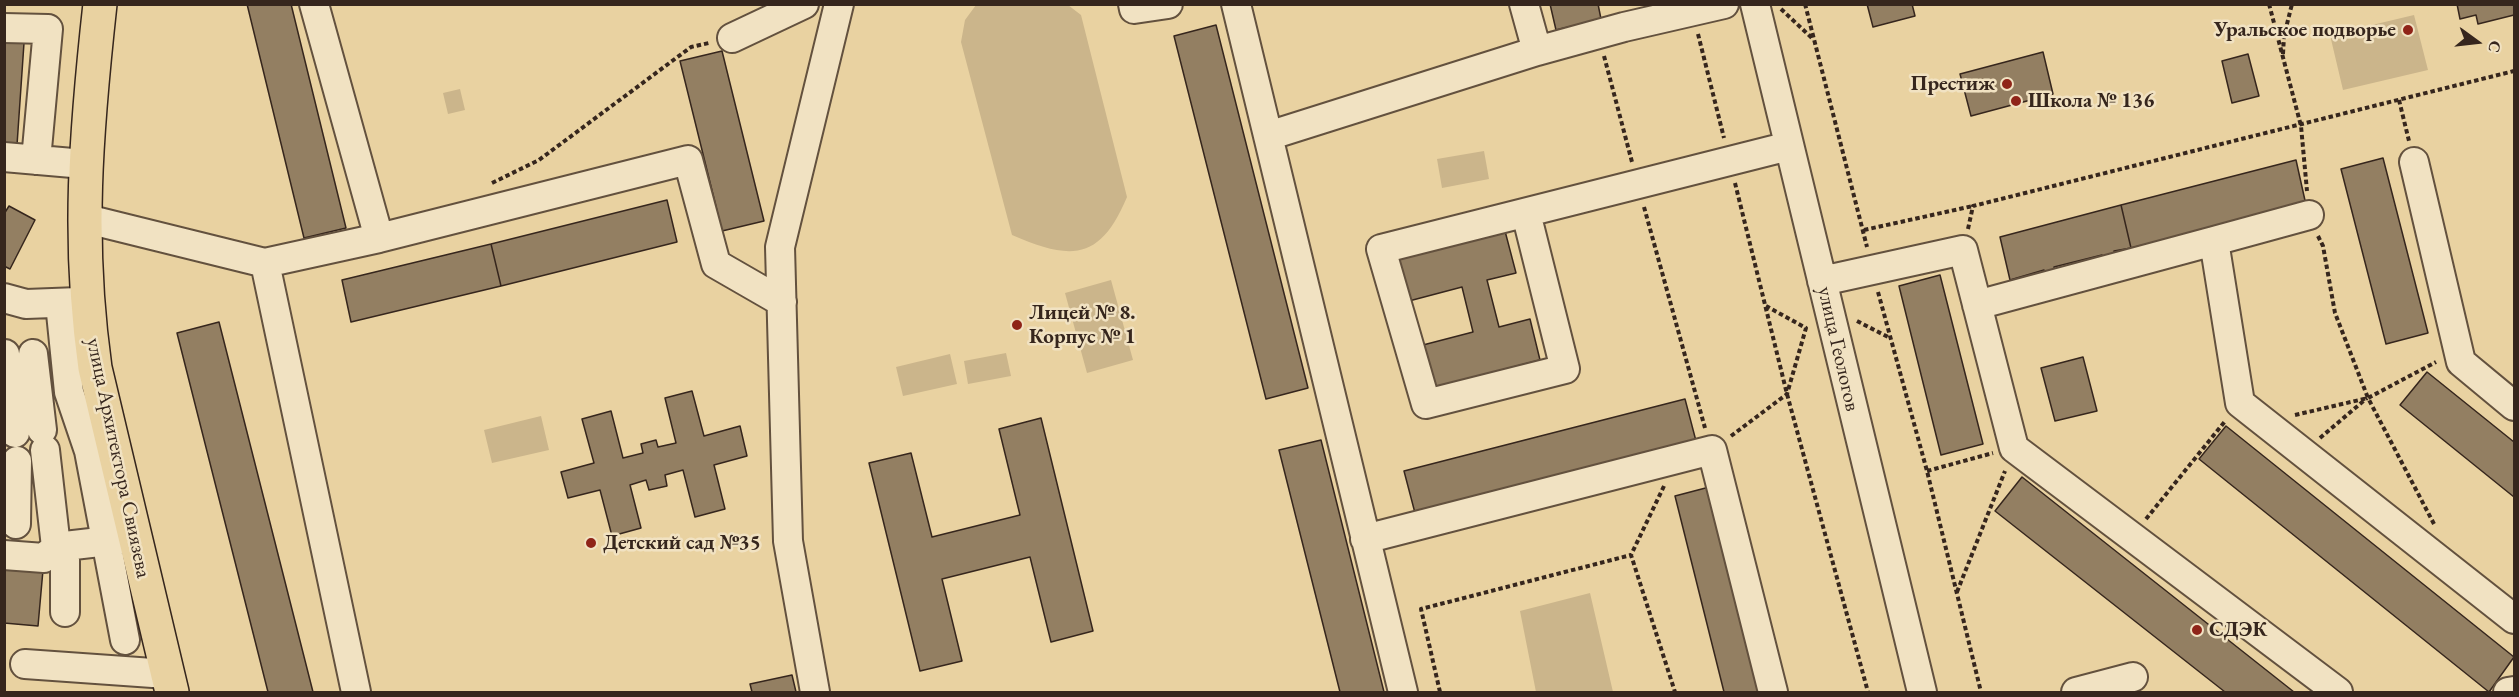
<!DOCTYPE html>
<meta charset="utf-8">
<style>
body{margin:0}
#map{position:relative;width:2519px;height:697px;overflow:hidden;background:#e9d2a1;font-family:"EB Garamond",serif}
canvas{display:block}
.frame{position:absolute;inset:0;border:6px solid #36261d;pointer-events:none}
.north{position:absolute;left:2447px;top:12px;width:60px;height:60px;-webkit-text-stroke:4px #f1e2c2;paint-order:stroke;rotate:105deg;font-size:16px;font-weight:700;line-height:24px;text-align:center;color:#36261d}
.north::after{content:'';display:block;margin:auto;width:21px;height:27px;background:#36261d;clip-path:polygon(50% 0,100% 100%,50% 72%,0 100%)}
</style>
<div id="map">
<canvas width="2519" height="697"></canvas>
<div class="frame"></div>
<div class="north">С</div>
</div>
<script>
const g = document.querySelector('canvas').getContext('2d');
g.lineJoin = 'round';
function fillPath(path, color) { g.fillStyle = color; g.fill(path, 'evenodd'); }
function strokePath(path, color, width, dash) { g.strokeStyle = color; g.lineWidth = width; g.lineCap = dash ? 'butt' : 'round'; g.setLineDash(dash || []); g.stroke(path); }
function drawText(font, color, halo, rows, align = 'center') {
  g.font = font + ' "EB Garamond",serif'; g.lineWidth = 5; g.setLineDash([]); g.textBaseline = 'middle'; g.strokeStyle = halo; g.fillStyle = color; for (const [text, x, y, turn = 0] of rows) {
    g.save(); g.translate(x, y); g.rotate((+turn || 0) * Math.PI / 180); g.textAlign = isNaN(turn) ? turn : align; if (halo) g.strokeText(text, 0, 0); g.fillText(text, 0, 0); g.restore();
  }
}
const green = new Path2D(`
 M976,5H1068L1081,15L1127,197C1100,262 1070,260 1012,235L961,42L965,20Z
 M2414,15L2428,70L2343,90L2330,35Z
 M460,89L465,110L448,114L443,93Z
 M1484,151L1489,179L1442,188L1437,159Z
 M1111,280L1133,360L1087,373L1065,293Z
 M1006,353L1011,376L968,384L964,361Z
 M950,354L957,384L903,396L896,367Z
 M541,416L549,450L492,463L484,430Z
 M1590,593L1613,692H1536L1520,611Z`);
const building = new Path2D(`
 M247,4H291L346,228L304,238Z
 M1550,4H1598L1601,19L1556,30Z
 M1867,4H1912L1915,16L1873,27Z
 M2457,4H2514V15L2478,24L2476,15L2460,19Z
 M1216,25L1308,388L1266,399L1174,36Z
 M4,41L24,43L17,145L4,144Z
 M722,51L764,221L722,231L680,61Z
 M2043,52L2053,94L1971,116L1960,74Z
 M2248,54L2259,96L2232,103L2222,61Z
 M2383,158L2428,333L2386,344L2341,169Z
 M2296,160L2306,205L2131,248L2121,205Z
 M667,200L677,242L501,286L491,244Z
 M2121,205L2131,248L2114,251L2117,263L2105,267L2102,255L2054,267L2056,279L2046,282L2044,270L2010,280L2000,237Z
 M9,206L35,220L10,269L4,266V214Z
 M1505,231L1516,273L1487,280L1499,327L1530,319L1540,360L1433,388L1423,345L1473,332L1462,287L1409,301L1398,258Z
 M491,244L501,286L351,322L342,280Z
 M1940,275L1983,444L1941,455L1899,286Z
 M219,322L313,692H268L177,333Z
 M2083,357L2097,411L2055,421L2041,368Z
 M2427,372L2514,442V497L2400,405Z
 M692,391L704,436L740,426L747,456L714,465L725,509L695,517L683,470L665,475L667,486L649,490L646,480L630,485L641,528L612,536L600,490L568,498L561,472L594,463L582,419L611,411L623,458L643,453L641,444L656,440L658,447L676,443L665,398Z
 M1685,399L1696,441L1415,513L1404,471Z
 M1041,418L1093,631L1051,642L1030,557L942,579L962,661L920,671L869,463L911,453L932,537L1020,515L999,429Z
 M2226,426L2514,657L2489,692L2199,459Z
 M1321,440L1384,692H1340L1279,450Z
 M2022,477L2294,692H2225L1995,511Z
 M1717,485L1769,692H1724L1675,496Z
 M4,567L43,570L38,626L4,623Z
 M792,675L796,692H752L750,684Z`);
const path = new Path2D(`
 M1805,4L1867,247
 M2269,4L2301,126L2307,191
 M1781,9L1813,39
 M1698,34L1724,138
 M2283,54L2284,36L2292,4
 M1604,56L1632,162
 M2399,100L2409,141
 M492,183L539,160L691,47L709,43
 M1735,183L1787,394L1868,692
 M1644,207L1705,428
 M1968,229L1973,206L2514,71
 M1864,230L1973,206
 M2318,236L2323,246L2335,313L2368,398
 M1878,292L1927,471L1981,692
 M1857,321L1890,338
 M2295,415L2368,398
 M1731,436L1787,394L1806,328L1766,306
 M2320,438L2367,398
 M1927,471L1993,453
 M1664,486L1631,555L1675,692
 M2146,519L2226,420
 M2434,524L2368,398L2436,362
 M1957,592L2005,471
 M1440,692L1421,609L1631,555`);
const minor = new Path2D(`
 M314,4L379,238
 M1133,4L1134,9L1168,4
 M1236,4L1403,692
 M1524,4L1537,51L1624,27L1724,4
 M1755,4L1922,692
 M4,28L48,29L36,160
 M732,38L804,4
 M1268,136L1537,51
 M4,157L84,164
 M2414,162L2461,362L2514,406
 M1526,213L1565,369L1426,404L1381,249L1789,146
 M83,218L265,263L356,692
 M2214,241L2309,215
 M265,263L379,238L688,160L716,264L782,302
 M1822,281L1963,250L2014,448L2338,692
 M4,298L26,304L79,302
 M60,303L69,392L89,451L125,640
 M1977,305L2214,241L2240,403L2514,619
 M5,354L15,433
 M33,354L42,430
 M45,450L56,547
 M16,524L17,461
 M1365,539L1712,450L1773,692
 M65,546V612
 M4,555L44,558L56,547L126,539
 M25,664L167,674
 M815,692L788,541L780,247L839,4
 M2076,692L2133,677
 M2508,692L2514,691`);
const major = new Path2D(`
 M100,4C86,131 77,241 95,368L172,692`);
const markers = [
 [2408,30,6,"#8f2418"],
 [2007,84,6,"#8f2418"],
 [2016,101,6,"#8f2418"],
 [1017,325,6,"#8f2418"],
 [591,543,6,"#8f2418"],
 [2197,630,6,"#8f2418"]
];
const poiNames = [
 ["Уральское подворье",2396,30,"right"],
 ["Престиж",1995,84,"right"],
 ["Школа № 136",2028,101],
 ["Лицей № 8.",1029,313],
 ["Корпус № 1",1029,337],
 ["Детский сад №35",603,543],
 ["СДЭК",2209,630]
];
const streetNames = [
 ["улица Геологов",1838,349,77],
 ["улица Архитектора Свиязева",118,458,78]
];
fillPath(green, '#cbb58b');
fillPath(building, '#937f62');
strokePath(building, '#36261d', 1.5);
strokePath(minor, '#63513e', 32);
strokePath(major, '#36261d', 36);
strokePath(path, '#36261d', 4, [4.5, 3]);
strokePath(minor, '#f1e2c2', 28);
strokePath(major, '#e9d2a1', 33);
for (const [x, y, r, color] of markers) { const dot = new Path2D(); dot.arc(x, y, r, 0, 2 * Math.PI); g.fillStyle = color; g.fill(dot); strokePath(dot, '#f1e2c2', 2); }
drawText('bold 21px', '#36261d', '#f1e2c2', poiNames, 'left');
drawText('21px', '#36261d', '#f1e2c2', streetNames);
</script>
